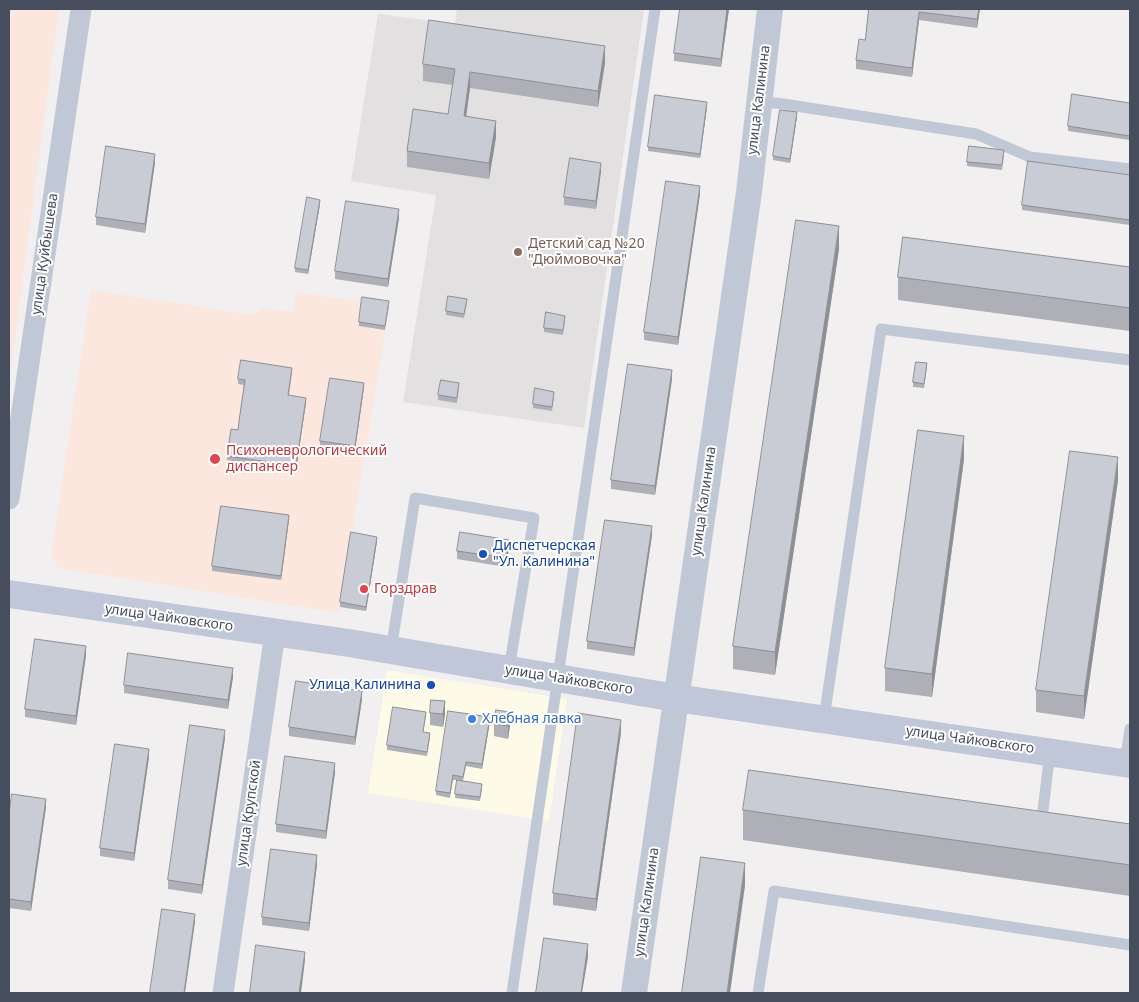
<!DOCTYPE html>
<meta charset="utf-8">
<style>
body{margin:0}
#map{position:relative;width:1139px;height:1002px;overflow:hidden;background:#f1efef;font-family:"Noto Sans",sans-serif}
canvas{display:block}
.frame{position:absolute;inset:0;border:10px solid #464d5d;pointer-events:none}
</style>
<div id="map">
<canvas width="1139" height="1002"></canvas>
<div class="frame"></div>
</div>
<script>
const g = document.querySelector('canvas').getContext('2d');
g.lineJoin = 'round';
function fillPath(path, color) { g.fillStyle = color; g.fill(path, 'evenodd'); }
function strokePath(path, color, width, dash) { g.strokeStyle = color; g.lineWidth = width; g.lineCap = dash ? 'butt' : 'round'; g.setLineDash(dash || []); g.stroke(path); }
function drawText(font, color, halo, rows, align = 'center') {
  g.font = font + ' "Noto Sans",sans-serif'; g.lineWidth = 4; g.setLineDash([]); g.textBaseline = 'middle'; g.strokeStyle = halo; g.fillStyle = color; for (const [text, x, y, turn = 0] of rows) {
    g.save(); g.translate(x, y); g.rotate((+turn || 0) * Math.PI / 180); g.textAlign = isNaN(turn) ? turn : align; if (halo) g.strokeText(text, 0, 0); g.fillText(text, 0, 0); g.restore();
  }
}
const commercial = new Path2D(`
 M387,670L567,699L549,821L368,793Z`);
const education = new Path2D(`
 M457,9H644L584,428L403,402L436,195L351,181L378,14L455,24Z`);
const medical = new Path2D(`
 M9,9H59L9,381Z
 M91,290L253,315L264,308L293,312L296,292L389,306L339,613L59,568L51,557Z`);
const service = new Path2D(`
 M758,103H777L976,134L1030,157L1130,169
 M391,650L415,498L534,518L509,669
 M824,719L881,329L1130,360
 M1125,763L1130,729
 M1041,827L1050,752
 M512,993L655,9
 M758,993L774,891L1130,945`);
const minor = new Path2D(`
 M9,499L81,9
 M223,993L275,633`);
const tertiary = new Path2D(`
 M634,993L749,192L770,9`);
const secondary = new Path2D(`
 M9,594L349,643L676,698L1130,764`);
const wall = new Path2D(`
 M729,9L721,67L674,61V53Z
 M869,9H980L977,28L919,20L912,77L856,69V60L865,40Z
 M605,63L598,107L470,88L466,116L496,137L489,179L407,167V151L448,114L453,85L423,81V64Z
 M1130,103V140L1068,131V126Z
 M707,107L700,158L648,151V147Z
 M797,116L790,163L773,160V156Z
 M1004,155L1002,170L967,166V162Z
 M155,162L145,233L96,225V217Z
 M601,171L596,209L564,205V197Z
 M1130,175V225L1022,210V205Z
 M700,194L678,345L644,340V332Z
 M320,204L308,274L295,272V268Z
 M399,218L388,287L335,279V271Z
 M839,249L775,675L733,669V646Z
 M1130,267V331L898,300V277Z
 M467,303L464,318L446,315V311Z
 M389,306L385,330L359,326V322Z
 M565,320L563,335L544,332V328Z
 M927,367L924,388L913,387V382Z
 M292,372L289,395L306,402L296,470L227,460V456L238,430L244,385L238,384V379Z
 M672,379L655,495L611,489V480Z
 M364,387L355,450L320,445V441Z
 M459,387L457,403L438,400V395Z
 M554,396L552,411L533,408V404Z
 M964,459L932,697L885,691V668Z
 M1118,480L1084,719L1036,712V690Z
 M289,519L281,580L212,571V566Z
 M652,535L634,656L587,649V641Z
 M377,541L366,611L340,607V602Z
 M509,548L506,567L457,559V551Z
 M86,655L76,725L25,717V709Z
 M233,677L228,709L124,693V685Z
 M362,699L355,745L289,736V727Z
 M430,713L445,714L443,727L430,725Z
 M426,716L423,732L430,737L427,756L387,750V745Z
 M490,721L482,769L466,766L463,781L482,788L480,801L455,798L457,780H453L450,798L436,795V791Z
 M494,724L510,725L508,739L494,736Z
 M621,732L596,911L553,905V893Z
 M225,738L202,894L168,889V880Z
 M149,757L134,861L100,856V848Z
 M335,772L326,839L276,832V824Z
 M46,807L31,911L9,908V814Z
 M743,810L1130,824V896L743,840Z
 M317,864L309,931L262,925V917Z`);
const shadedWall = new Path2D(`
 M727,9H729L721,67V59Z
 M979,9H980L977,28V19Z
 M919,12V20L912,77V68Z
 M605,46V63L598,107V91Z
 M470,72V88L464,132V116Z
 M707,102V107L700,158V154Z
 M797,112V116L790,163V159Z
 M496,121V137L489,179V163Z
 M155,154V162L145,233V224Z
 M601,163V171L596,209V201Z
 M700,186V194L678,345V337Z
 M320,200V204L308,274V270Z
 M399,209V218L388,287V279Z
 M839,226V249L775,675V652Z
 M672,370V379L655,495V486Z
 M364,383V387L355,450V446Z
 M306,398V402L296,470V466Z
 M964,436V459L932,697V674Z
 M1118,457V480L1084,719V696Z
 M289,515V519L281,580V576Z
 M652,526V535L634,656V648Z
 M377,537V541L366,611V607Z
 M509,540V548L506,567V558Z
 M86,646V655L76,725V716Z
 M233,668V677L228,709V700Z
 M362,691V699L355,745V737Z
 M445,701V714L443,727V714Z
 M510,712V725L508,739V726Z
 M490,717V721L482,769V764Z
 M621,720V732L596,911V899Z
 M225,730V738L202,894V885Z
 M149,749V757L134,861V853Z
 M335,763V772L326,839V831Z
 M46,799V807L31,911V902Z
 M317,855V864L309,931V923Z
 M745,863V886L730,993H727Z
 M195,914V922L185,993H184Z
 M588,944V957L582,993H581Z
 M305,952V960L301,993H299Z`);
const building = new Path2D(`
 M680,9H727L721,59L674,53Z
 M869,9H979L977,19L919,12L912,68L856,60L859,39L865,40Z
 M429,20L605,46L598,91L470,72L464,116L496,121L489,163L407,151L413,109L448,114L455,69L423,64Z
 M1072,94L1130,103V136L1068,126Z
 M655,95L707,102L700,154L648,147Z
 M780,110L797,112L790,159L773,156Z
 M106,146L155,154L145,224L96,217Z
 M969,146L1004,150L1002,165L967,162Z
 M570,158L601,163L596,201L564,197Z
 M1028,161L1130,175V220L1022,205Z
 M666,181L700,186L678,337L644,332Z
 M307,197L320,200L308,270L295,268Z
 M346,201L399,209L388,279L335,271Z
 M796,220L839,226L775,652L733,646Z
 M903,237L1130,267V308L898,277Z
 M448,296L467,299L464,314L446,311Z
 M362,297L389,301L385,326L359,322Z
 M546,312L565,316L563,330L544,328Z
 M241,360L292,368L288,395L306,398L296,466L227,456L231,429L238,430L240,414L245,380L238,379Z
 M916,362L927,363L924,384L913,382Z
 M628,364L672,370L655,486L611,480Z
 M330,378L364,383L355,446L320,441Z
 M441,380L459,383L457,398L438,395Z
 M535,388L554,392L552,407L533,404Z
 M918,430L964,436L932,674L885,668Z
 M1070,451L1118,457L1084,696L1036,690Z
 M221,506L289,515L281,576L212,566Z
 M605,520L652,526L634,648L587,641Z
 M351,532L377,537L366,607L340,602Z
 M460,532L509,540L506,558L457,551Z
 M35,639L86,646L76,716L25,709Z
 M128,653L233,668L228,700L124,685Z
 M296,681L362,691L355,737L289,727Z
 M431,700L445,701L443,714L430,713Z
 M393,707L426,712L423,732L430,733L427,752L387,745Z
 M496,710L510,712L508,726L494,724Z
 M448,711L490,717L482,764L466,762L463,777L453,775L450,793L436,791Z
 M578,713L621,720L596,899L553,893Z
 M190,725L225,730L202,885L168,880Z
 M115,744L149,749L134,853L100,848Z
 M285,756L335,763L326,831L276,824Z
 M749,770L1130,824V865L743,810Z
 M457,780L482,784L480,797L455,794Z
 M12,794L46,799L31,902L9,899V814Z
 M271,849L317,855L309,923L262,917Z
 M701,857L745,863L727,993H682Z
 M162,909L195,914L184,993H150Z
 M544,938L588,944L581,993H536Z
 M256,945L305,952L299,993H250Z`);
const markers = [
 [518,252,5,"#8d6e63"],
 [215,459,6,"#e0444e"],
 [483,554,5,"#1a4fb4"],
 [364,589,5,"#e0444e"],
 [431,685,5,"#1a4fb4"],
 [472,719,5,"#3f7fe0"]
];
const streetNames = [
 ["улица Калинина",759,100,-83],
 ["улица Куйбышева",45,254,-82],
 ["улица Калинина",704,501,-82],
 ["улица Чайковского",169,618,8],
 ["улица Чайковского",569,680,9],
 ["улица Чайковского",970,740,8],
 ["улица Крупской",249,813,-82],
 ["улица Калинина",647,902,-82]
];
const educationNames = [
 ["Детский сад №20",528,244],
 ["\"Дюймовочка\"",528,260]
];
const healthNames = [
 ["Психоневрологический",226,451],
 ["диспансер",226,467],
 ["Горздрав",374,589]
];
const transitNames = [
 ["Диспетчерская",493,546],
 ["\"Ул. Калинина\"",493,562],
 ["Улица Калинина",421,685,"right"]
];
const shopNames = [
 ["Хлебная лавка",482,719]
];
fillPath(commercial, '#fdfbe7');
fillPath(education, '#e2e0e0');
fillPath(medical, '#fce7de');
strokePath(service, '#c1c8d5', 11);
strokePath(minor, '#c1c8d5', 21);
strokePath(tertiary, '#c1c8d5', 26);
strokePath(secondary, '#c0c7d9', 28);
fillPath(wall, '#aeafb7');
fillPath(shadedWall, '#8d8f95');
fillPath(building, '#caccd5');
strokePath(building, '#8d8f95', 1);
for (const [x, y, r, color] of markers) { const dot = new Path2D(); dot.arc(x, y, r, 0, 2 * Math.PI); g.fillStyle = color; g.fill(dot); strokePath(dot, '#fff', 2); }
drawText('14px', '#464d5d', '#fff', streetNames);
drawText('14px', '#785e54', '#fff', educationNames, 'left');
drawText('14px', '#be3a42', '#fff', healthNames, 'left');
drawText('14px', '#164399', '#fff', transitNames, 'left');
drawText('14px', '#366cbe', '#fff', shopNames, 'left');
</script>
